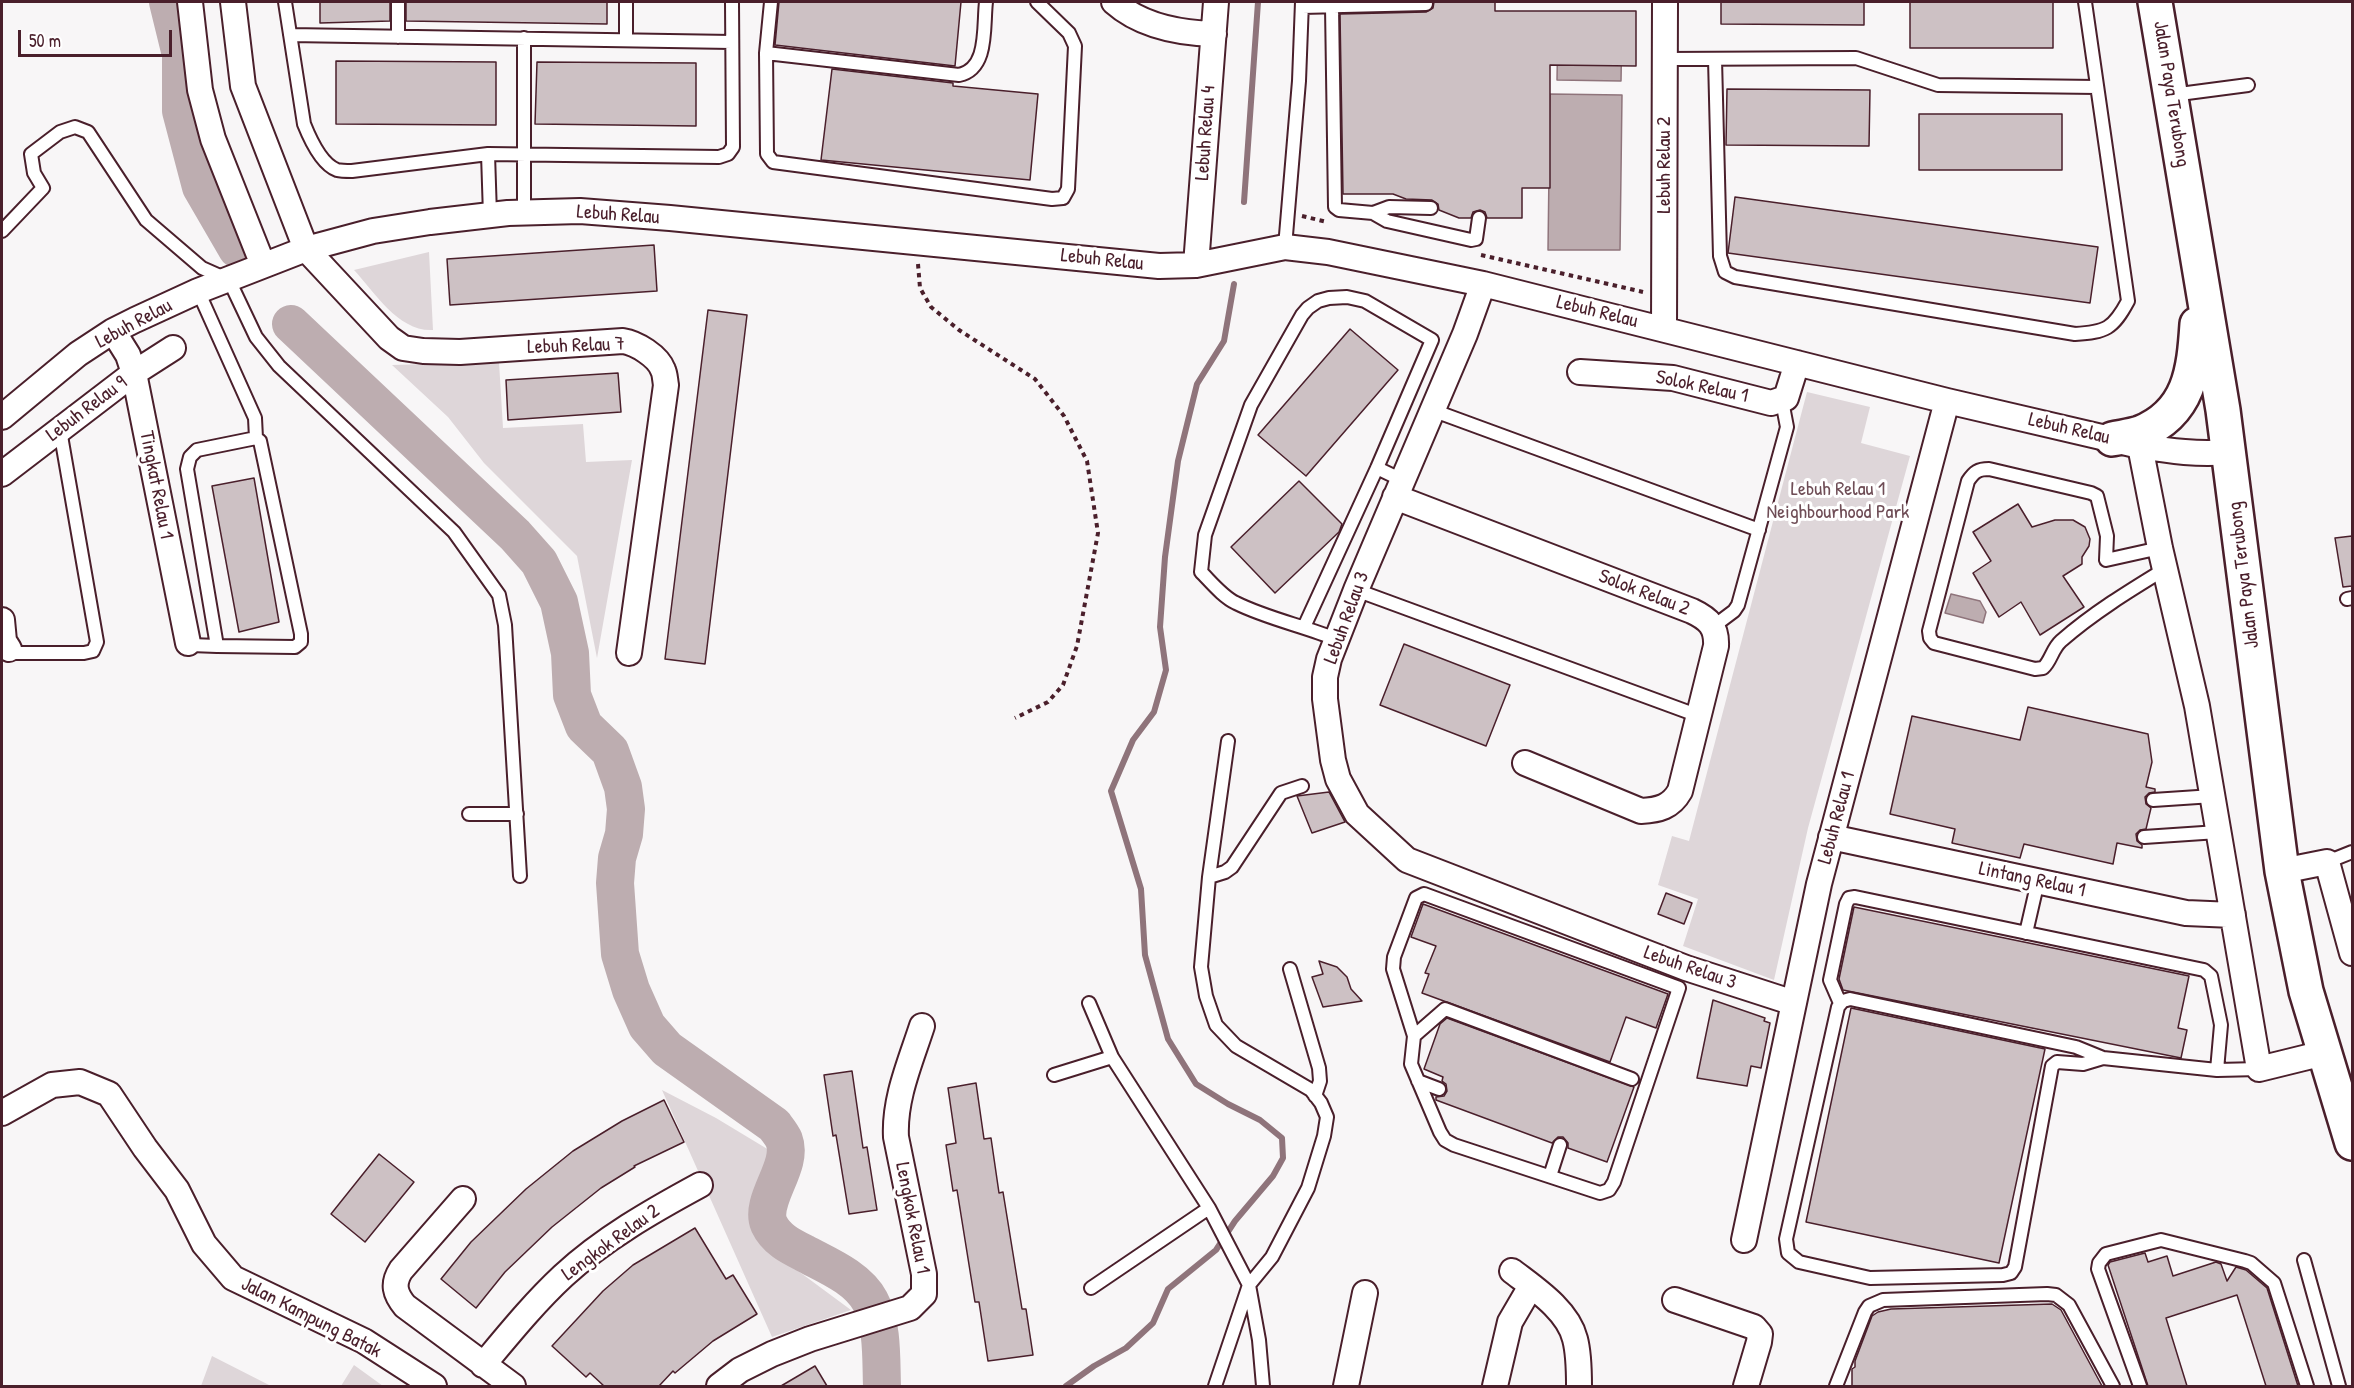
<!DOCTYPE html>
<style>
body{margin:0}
#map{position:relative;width:2354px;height:1388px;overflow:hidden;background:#f8f6f7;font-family:"Patrick Hand",sans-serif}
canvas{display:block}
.frame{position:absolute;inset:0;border:3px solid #4a1f2b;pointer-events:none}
.scale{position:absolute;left:18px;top:30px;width:154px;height:27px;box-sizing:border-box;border:3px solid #4a1f2b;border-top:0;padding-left:8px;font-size:18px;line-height:21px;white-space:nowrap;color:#4a1f2b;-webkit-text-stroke:4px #fff;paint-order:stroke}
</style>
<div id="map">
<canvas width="2354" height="1388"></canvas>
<div class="frame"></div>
<div class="scale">50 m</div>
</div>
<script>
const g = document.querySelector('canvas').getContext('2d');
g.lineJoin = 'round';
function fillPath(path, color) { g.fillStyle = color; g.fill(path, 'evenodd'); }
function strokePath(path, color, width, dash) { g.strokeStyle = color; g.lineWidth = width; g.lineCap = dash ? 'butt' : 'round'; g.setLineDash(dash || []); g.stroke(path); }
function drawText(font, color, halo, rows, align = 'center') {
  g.font = font + ' "Patrick Hand",sans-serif'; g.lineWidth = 6; g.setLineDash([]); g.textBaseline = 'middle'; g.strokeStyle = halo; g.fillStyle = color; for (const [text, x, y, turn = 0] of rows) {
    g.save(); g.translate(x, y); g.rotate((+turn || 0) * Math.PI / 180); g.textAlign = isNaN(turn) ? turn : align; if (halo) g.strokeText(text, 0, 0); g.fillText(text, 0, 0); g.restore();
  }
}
const green = new Path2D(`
 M429,252L433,330C399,332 375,293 354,270Z
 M499,362L503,428L583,424L586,462L632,460L597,658L577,556L484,463L448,417L392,365Z
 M1807,392L1870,407L1861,443L1910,456L1808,828L1774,980L1683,946L1698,899L1658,885L1672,836L1689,841Z
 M662,1090L716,1118L769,1150L754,1212V1230L763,1245L851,1310L772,1337Z
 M212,1356L271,1386H201Z
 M354,1365L383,1386H341Z`);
const water = new Path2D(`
 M1558,23L1622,24L1621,81L1557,80Z
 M1550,94L1622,95L1620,250H1548Z
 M1951,594L1980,601L1986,612L1983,623L1945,613Z`);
const stream = new Path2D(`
 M1244,202L1258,2
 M1066,1386L1094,1366L1126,1348L1153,1323L1168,1289L1216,1250L1235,1221L1273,1176L1283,1158L1282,1138L1260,1120L1228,1104L1196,1084L1168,1039L1145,955L1141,889L1111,791L1133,740L1154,712L1166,670L1160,627L1165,557L1178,461L1197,384L1224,341L1234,284`);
const river = new Path2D(`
 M168,2L181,55V111L201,187L237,249
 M291,324L515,535L539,562L559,602L570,653L572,695L584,726L610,751L623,787L626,809L624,834L617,858L615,883L620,954L631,990L647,1026L667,1049L774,1125C777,1129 782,1135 784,1140C794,1166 759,1200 769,1224C776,1239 790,1246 804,1253C826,1265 857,1277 870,1301C883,1325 881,1360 882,1386`);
const building = new Path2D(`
 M320,2H390V21L320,23Z
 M406,2H607V24L406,21Z
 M779,2H961L955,66L775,45Z
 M1434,2H1495V11H1636V66L1550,65V188H1522V218H1487L1485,212L1480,210L1473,212L1471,218H1459L1439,210L1438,204L1432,200L1406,199L1393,194H1343L1340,14L1426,12L1433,8Z
 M1721,2H1864V25L1721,24Z
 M1910,2H2053V48H1910Z
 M336,61L496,62V125L336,124Z
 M537,62L696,63V126L535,124Z
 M832,69L953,83V86L1038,94L1030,180L821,160Z
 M1727,89L1870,90L1869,146L1726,145Z
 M1919,114H2062V170H1919Z
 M1735,197L2098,247L2090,303L1728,253Z
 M654,245L657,291L450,305L447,259Z
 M708,310L747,315L705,664L665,659Z
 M1350,329L1398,370L1306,476L1258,435Z
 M618,373L621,412L508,420L506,380Z
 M254,478L279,622L239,632L212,486Z
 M1299,481L1342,524L1339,532L1275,593L1231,547Z
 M2018,504L2032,527L2055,520H2073L2085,527L2090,539L2089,546L2082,557V564L2063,576L2084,607L2040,635L2021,602L1999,617L1973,573L1991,561L1973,532Z
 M2352,536V586L2343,587L2335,538Z
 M1404,644L1510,685L1486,746L1380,705Z
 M2028,707L2148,734L2152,762L2146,787L2155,789V792L2149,793L2145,797L2146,804L2151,808L2146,829L2140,830L2136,834L2137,841L2142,845V848L2117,843L2113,864L2024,844L2020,858L1952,843L1955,829L1890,814L1912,716L2020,740Z
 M1329,792L1345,822L1312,833L1297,796Z
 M1666,893L1692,903L1684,924L1658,914Z
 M1423,904L1668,994L1656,1028L1626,1017L1610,1062L1422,993L1429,974L1425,973L1436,946L1411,937Z
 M1854,907L2189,976L2178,1028L2187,1030L2181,1058L1843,990L1839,979Z
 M1319,961L1337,967L1347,977L1351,989L1362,1001L1323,1007L1312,977L1323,974Z
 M1713,1000L1765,1018L1764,1021L1770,1023L1761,1068L1751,1066L1747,1086L1697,1078Z
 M1851,1008L2045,1049L1999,1263L1806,1222Z
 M1447,1018L1634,1087L1607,1162L1568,1148V1143L1563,1137H1558L1552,1143L1436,1100V1097L1444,1096L1447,1091L1446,1084L1442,1081L1443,1077L1424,1069L1440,1024Z
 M852,1071L863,1148L867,1147L877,1210L849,1214L836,1135L833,1136L824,1075Z
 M976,1083L984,1139L991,1138L999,1193L1003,1192L1022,1309H1026L1033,1355L988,1361L979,1302H975L957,1190L953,1191L946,1145L956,1143L948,1088Z
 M664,1100L684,1142L634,1166L635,1167L601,1188L552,1227L505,1272L476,1308L441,1279L471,1242L526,1189L573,1151L622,1121Z
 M379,1154L414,1182L365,1242L331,1214Z
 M695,1228L726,1279L733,1275L757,1314L713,1341L675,1373L673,1371L659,1386H604L590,1373L586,1377L552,1346L603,1291L633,1265Z
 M2145,1253L2148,1262L2167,1256L2173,1276L2216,1262L2221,1264L2227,1281L2236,1267L2246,1270L2267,1288L2298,1386H2266L2237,1295L2166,1318L2187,1386H2148L2108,1265L2110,1262Z
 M2052,1304L2061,1310L2102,1386H1852V1369L1855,1367V1361L1872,1316L1878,1312L1891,1309Z
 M815,1366L827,1386H781Z`);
const path = new Path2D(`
 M1302,216L1327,222
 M1481,255L1643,292
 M918,264L920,288L931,307L959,330L1035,379L1064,416L1087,461L1098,533L1077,646L1063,685L1048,702L1015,718`);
const service = new Path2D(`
 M285,2L304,124C310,139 321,164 337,170C341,171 348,171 352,171L488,154L719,157L728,154L733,147L732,2
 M398,2V37
 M771,2L766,53L767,154L773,162L1052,199L1063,198L1068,189L1075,46L1069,33L1037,2
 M1302,7L1426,4
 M1332,7L1335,207L1339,210L1373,213L1387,221L1471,240L1476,239L1479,218
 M290,35L732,42
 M524,38V212
 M626,40V2
 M766,53L959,75C989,69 983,26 986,2
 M1666,59L1856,58L1938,85L2097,87
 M1715,59L1720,256L1725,272L1735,277L2075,334C2106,332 2113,329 2128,301L2085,2
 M2172,95L2248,85
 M488,154L490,215
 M1373,213L1389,207L1431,208
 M2,231L43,188L34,173L31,154L60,132L75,127L88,132L146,220L202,268L229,280L256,337L279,366L454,532L499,595L505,625L520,876
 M1285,247L1299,81L1302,2
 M198,291L255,418L256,438L260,441L301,634V642L295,647L217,646L187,469L190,457L197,450L256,438
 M1432,410L1759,530
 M1377,468L1402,480
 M2160,548L2106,560L2107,536L2097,496L2091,493L1989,469C1978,469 1974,472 1968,481L1929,631L1930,638L1934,643L2035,669L2043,668C2051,661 2052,649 2061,641C2093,613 2129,591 2165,569
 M1356,590L1699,716
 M2347,599L2352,598
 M1714,626L1734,611L1738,605L1787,427L1782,401
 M1304,627L1377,468L1432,340L1365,301L1347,297L1329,298L1318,301L1308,308L1302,315L1251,405L1205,535L1201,572C1211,582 1223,597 1236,603C1268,619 1305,626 1338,640
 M188,643L191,645L217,646
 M9,649L16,653H84L93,651L97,642L60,430
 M2153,800L2213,796
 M469,814H517
 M2144,837L2218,832
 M2327,862L2352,852
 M1209,877L1225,872L1232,867L1281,793L1302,786
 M1424,894L1679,988L1614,1182L1609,1190L1600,1193L1454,1145L1445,1140L1440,1132L1411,1064L1414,1036L1393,969L1394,957L1416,898Z
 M2026,933L2038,881
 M1290,969L1319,1068L1320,1081L1315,1096
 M1850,999L2076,1047L2103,1058L2083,1064L2057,1062L2052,1066L2015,1267L2011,1273L2003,1275L1870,1278L1799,1262L1788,1253L1786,1239L1838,1007L1843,1001Z
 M1089,1003L1112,1057L1209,1208L1249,1285L1259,1340L1263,1386
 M1840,1003L1830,980L1846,904L1849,898L1855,897L2204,970L2211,976L2221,1025L2217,1070
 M1414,1036L1445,1009L1632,1079
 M2103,1058L2217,1070L2259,1069
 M1054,1075L1112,1057
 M1418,1081L1439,1089
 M1550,1176L1560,1145
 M2304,1260L2339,1386
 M1091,1288L1209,1208
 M1215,1386L1249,1285L1272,1257L1308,1188L1324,1136L1327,1117L1321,1103L1311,1090L1236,1046L1216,1025L1206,996L1201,967L1209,877L1228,741
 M1836,1386L1865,1312L1869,1306L1883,1300L2047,1294L2056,1295L2069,1305L2113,1386
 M2140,1386L2098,1269L2099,1263L2106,1254L2161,1240L2245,1261L2251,1263L2274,1283L2307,1386`);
const minor = new Path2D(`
 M190,2L200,90L213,139L263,265
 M233,2L243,86L306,249L389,338L403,348L423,351L460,352L623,341C636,343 658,356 663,370C665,374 665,380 666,385L629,653
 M1114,2C1141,26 1178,33 1214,34
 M1196,265L1216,2
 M1483,284L1465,334L1356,590L1329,659L1325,677V699L1333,760L1338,779L1357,814L1407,860L1686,968L1794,1003
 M1664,329L1665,2
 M113,331L128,355L134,373L188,643
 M1580,372L1673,378L1771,403L1786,398L1797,363
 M2,417L78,354L113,331L135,320L198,291L306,249L373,231L430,222L508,213L580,211L670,218L1159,266L1196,265L1285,247L1328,252L1483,284L1947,401L2140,446C2170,451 2199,455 2229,452
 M2140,446L2160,548L2197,706L2259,1069L2324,1053
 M2,474L134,373L173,348
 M1395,497L1692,611C1709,619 1717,627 1716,646L1680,791C1671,807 1659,810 1641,811L1525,763
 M2,620L4,641L9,649
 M1831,837L2186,913L2233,915
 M2282,871L2327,862L2352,953
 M2,1113L52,1085L80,1082L109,1094L145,1148L177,1190L204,1244L233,1278L364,1341L434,1386
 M463,1199L401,1270C392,1284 395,1294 405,1306L513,1386
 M1744,1240L1819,884L1947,401
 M1512,1271C1534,1288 1568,1310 1575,1339C1579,1354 1579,1371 1579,1386
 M1675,1300L1754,1327L1760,1334L1759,1342L1746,1386
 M483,1365C509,1334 534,1303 563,1276C603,1239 652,1211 700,1185
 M719,1386L740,1370L772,1354L810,1339L910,1308L924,1294V1274L896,1137C894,1099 910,1063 922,1026
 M1346,1386L1365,1293
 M1495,1386L1510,1322L1531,1286`);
const primary = new Path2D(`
 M2155,2L2223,410L2282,871L2306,991L2352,1143
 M2112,439C2121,437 2131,436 2140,433C2190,413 2194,370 2197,324`);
const streetNames = [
 ["Jalan Paya Terubong",2171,94,81],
 ["Lebuh Relau 4",1206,133,-86],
 ["Lebuh Relau 2",1665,165,-90],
 ["Lebuh Relau",618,215,4],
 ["Lebuh Relau",1102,260,6],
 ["Lebuh Relau",1597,312,14],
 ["Lebuh Relau",134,324,-28],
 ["Lebuh Relau 7",576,346,-2],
 ["Solok Relau 1",1702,387,12],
 ["Lebuh Relau 9",87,409,-37],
 ["Lebuh Relau",2069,429,13],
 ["Tingkat Relau 1",156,485,79],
 ["Jalan Paya Terubong",2244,575,-97],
 ["Solok Relau 2",1644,593,21],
 ["Lebuh Relau 3",1347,618,-70],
 ["Lebuh Relau 1",1837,818,-75],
 ["Lintang Relau 1",2032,880,12],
 ["Lebuh Relau 3",1690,968,19],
 ["Lengkok Relau 1",912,1218,79],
 ["Lengkok Relau 2",611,1243,-36],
 ["Jalan Kampung Batak",311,1318,27]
];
const parkNames = [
 ["Lebuh Relau 1",1838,490],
 ["Neighbourhood Park",1838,513]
];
fillPath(green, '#ded6d9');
fillPath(water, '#bdadb0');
strokePath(water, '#8f747b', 1.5);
strokePath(stream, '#8f747b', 6);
strokePath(river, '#bdadb0', 38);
fillPath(building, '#cdc1c4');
strokePath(building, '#4a1f2b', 1.5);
strokePath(service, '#4a1f2b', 16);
strokePath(minor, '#4a1f2b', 28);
strokePath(primary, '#4a1f2b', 38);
strokePath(path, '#4a1f2b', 4, [4.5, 4.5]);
strokePath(service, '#fff', 12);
strokePath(minor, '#fff', 24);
strokePath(primary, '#fff', 33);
drawText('20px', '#4a1f2b', '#fff', streetNames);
drawText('20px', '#6f4d56', '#fff', parkNames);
</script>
